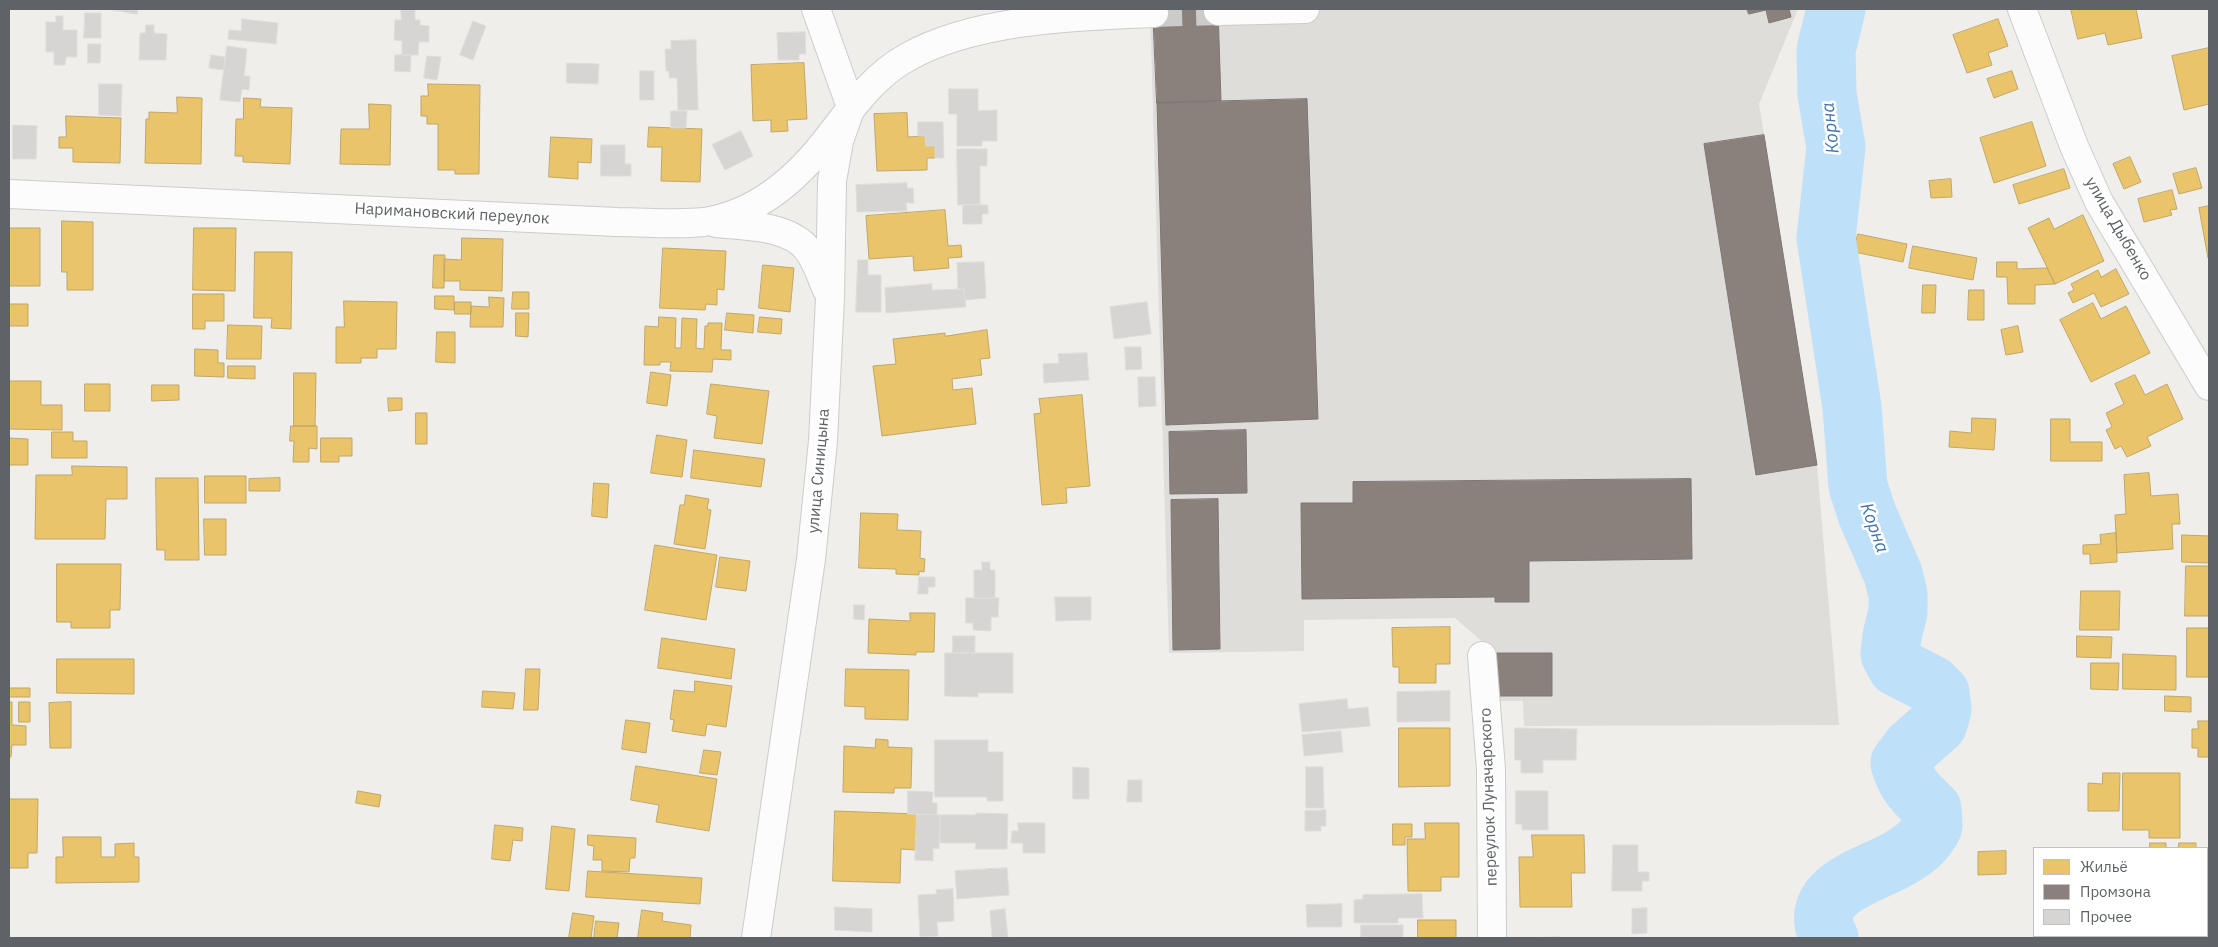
<!DOCTYPE html>
<meta charset="utf-8">
<style>
body{margin:0}
#map{position:relative;width:2218px;height:947px;overflow:hidden;background:#efeeea;font-family:"IBM Plex Sans",sans-serif}
canvas{display:block}
.frame{position:absolute;inset:0;border:10px solid #5f6368;pointer-events:none}
.legend{position:absolute;left:2033px;top:847px;width:175px;height:90px;box-sizing:border-box;background:#fff;border:1px solid #bfc1c3;margin:0;padding:6px 9px;list-style:none;font-size:15px;color:#5f6368}
.legend li{display:flex;align-items:center;gap:10px;height:25px}
.legend b{width:25px;border:1px solid #bfc1c3}
</style>
<div id="map">
<canvas width="2218" height="947"></canvas>
<div class="frame"></div>
<ul class="legend">
<li><b style="height:14px;background:#e9c46a"></b>Жильё</li>
<li><b style="height:14px;background:#8a817c"></b>Промзона</li>
<li><b style="height:14px;background:#d6d5d3"></b>Прочее</li>
</ul>
</div>
<script>
const g = document.querySelector('canvas').getContext('2d');
g.lineJoin = 'round';
function fillPath(path, color) { g.fillStyle = color; g.fill(path, 'evenodd'); }
function strokePath(path, color, width, dash) { g.strokeStyle = color; g.lineWidth = width; g.lineCap = dash ? 'butt' : 'round'; g.setLineDash(dash || []); g.stroke(path); }
function drawText(font, color, halo, rows, align = 'center') {
  g.font = font + ' "IBM Plex Sans",sans-serif'; g.lineWidth = 5; g.setLineDash([]); g.textBaseline = 'middle'; g.strokeStyle = halo; g.fillStyle = color; for (const [text, x, y, turn = 0] of rows) {
    g.save(); g.translate(x, y); g.rotate((+turn || 0) * Math.PI / 180); g.textAlign = isNaN(turn) ? turn : align; if (halo) g.strokeText(text, 0, 0); g.fillText(text, 0, 0); g.restore();
  }
}
const industrial = new Path2D(`
 M1150,9H1798L1759,104L1817,465L1839,725L1524,726L1523,701H1494L1493,651L1455,618L1304,620V651L1169,653Z`);
const homes = new Path2D(`
 M2071,9H2136L2142,38L2108,45L2105,33L2078,39Z
 M1998,19L2008,46L1988,53L1992,65L1967,73L1953,35Z
 M2209,48V104L2184,110L2172,56Z
 M804,63L807,119L787,120L788,131L771,132V120L753,121L751,65Z
 M2012,71L2018,89L1994,98L1987,79Z
 M428,84L480,85L479,174H455V170H438V124H427V116H421V96H428Z
 M177,97L202,98L201,164L145,163L146,119H149V112L177,113Z
 M244,98L261,99L260,107L292,108L290,164L243,162V156H235L236,119H243Z
 M369,104L391,105L390,165L340,164L341,129H369Z
 M907,113L908,137L925,136L926,146H935V158H927V170L877,171L874,114Z
 M66,116L121,118L120,163L73,162V148H59V137H66Z
 M2032,122L2046,166L1994,183L1980,138Z
 M649,127L702,129L700,182L661,181L662,147H648Z
 M551,137L592,139L591,163L578,162V179L549,177Z
 M2130,157L2141,182L2124,189L2113,164Z
 M2196,168L2202,188L2179,194L2173,174Z
 M2064,169L2070,188L2019,204L2013,185Z
 M1951,179L1952,197L1931,198L1929,181Z
 M2172,190L2177,209L2170,210L2172,215L2144,222L2138,199Z
 M2209,206V258H2208L2199,208Z
 M945,210L948,246L961,245L962,257L948,258L949,268L914,271L913,256L869,259L866,216Z
 M2083,215L2104,261L2055,284L2028,228L2049,218L2054,229Z
 M62,221L93,222V290H67V272H62Z
 M9,228H40V286H9Z
 M194,228H236L235,291L193,290Z
 M1858,234L1907,244L1903,262L1854,252Z
 M462,238L503,239L502,291L460,290V281H444V259L461,260Z
 M1913,246L1977,258L1973,280L1909,268Z
 M663,248L726,251L724,290L717,289V305L706,304L705,310L660,308Z
 M255,252H292L291,329L271,328L272,318H254Z
 M434,255H445L444,288H433Z
 M1997,262H2017V269L2047,268L2055,284L2035,285V304H2008L2007,277H1997Z
 M763,265L794,268L790,312L759,308Z
 M2116,269L2129,294L2101,307L2094,293L2073,303L2068,293L2074,290L2071,284L2098,270L2101,277Z
 M1923,285H1936L1935,313H1922Z
 M1969,290H1984V320H1968Z
 M513,292H529V309H512Z
 M193,294H224V321H205V329H193Z
 M435,296H454V310L435,309Z
 M489,297L504,298L503,327H470L471,306L489,307Z
 M344,301L397,302L396,349H377V358H361V363H336V327H344Z
 M455,302H471V314H455Z
 M2093,303L2101,319L2126,306L2150,353L2091,382L2060,320Z
 M9,304H28V326H9Z
 M516,313H529L528,337L516,336Z
 M727,313L754,315L753,333L725,330Z
 M659,317L676,318L675,348H681L682,318L697,319L696,348L704,349L705,326H708V323H722L721,350H731V360L713,359L712,372L670,371L671,362H660V365H644L645,326L658,327Z
 M760,317L782,319L781,334L758,332Z
 M228,325L262,326L261,359H227Z
 M2018,326L2023,352L2006,355L2001,330Z
 M987,330L990,358L980,359L982,375L952,379L953,390L972,388L976,424L882,436L873,366L896,364L893,339L945,333V336Z
 M437,332H455V363L436,362Z
 M195,349L218,350V363H224V377L195,376Z
 M228,366H255V379L228,378Z
 M651,372L671,375L667,406L647,403Z
 M294,373H316L315,426H294Z
 M2135,375L2145,395L2167,384L2183,419L2147,437L2151,446L2127,457L2121,446L2115,449L2106,430L2112,427L2106,413L2124,404L2115,384Z
 M9,381H41V405H62V430L9,429Z
 M85,384H110V411H85Z
 M711,384L769,391L762,444L714,438L717,416L707,414Z
 M152,385H179V400L152,401Z
 M1082,395L1090,486L1066,488L1067,503L1042,505L1034,414L1041,413L1039,399Z
 M388,398H402V410L389,411Z
 M416,413H427V444H416Z
 M1972,418L1996,419L1994,450L1949,447L1950,431L1971,433Z
 M2051,419H2070V442H2102V461H2051Z
 M291,426H317V449L309,448V462H293L294,441H290Z
 M52,432H73V441H87V458H52Z
 M657,435L687,440L682,477L651,473Z
 M9,438L28,439V465H9Z
 M321,438H352V456H339V462H321Z
 M694,450L765,459L761,487L691,478Z
 M72,466L127,467V499H106L105,539H35L36,475H72Z
 M2149,473L2151,496L2178,494L2180,524H2172L2173,549L2117,553L2115,515L2126,514L2124,475Z
 M205,476H246V503H205Z
 M156,478H198L199,560H165V550H157Z
 M280,478V491H249V479Z
 M594,483L609,484L607,518L592,516Z
 M686,495L709,499L707,509L711,510L705,549L674,544L680,505H684Z
 M861,513L898,514L897,530L921,531L920,558L925,559L924,572L919,571V575L896,574V569L859,568Z
 M204,519H226V555H205Z
 M2116,533L2117,562L2090,564V554H2083V545L2101,544L2100,535Z
 M2182,535L2209,536V563L2182,562Z
 M655,545L717,555L706,620L645,610Z
 M720,557L750,561L746,591L716,587Z
 M57,564H121L120,610H110V628H71V622H57Z
 M2186,566H2209V616H2185Z
 M2081,591H2120L2119,630H2080Z
 M910,613H935L934,652H916V655L868,653L869,619L910,621Z
 M1450,627V664H1436V683H1399V667H1393L1392,628Z
 M2187,628H2209V677H2187Z
 M2077,636L2112,637L2111,658L2077,657Z
 M662,638L735,649L731,679L658,668Z
 M2123,654L2176,656V690L2123,689Z
 M57,659H134V694L57,693Z
 M2091,663H2119L2118,690L2091,689Z
 M526,669H540L538,710H524Z
 M846,669L909,670L908,720L865,719V707L845,706Z
 M695,681L732,686L726,727L707,724L705,736L672,731L674,720L670,719L674,690L694,692Z
 M9,688H30V697H9Z
 M483,691L515,693L513,709L482,707Z
 M2165,696L2191,697V712L2165,711Z
 M9,702H12V725L26,726V745H12L11,757H9Z
 M19,702H30V722H19Z
 M71,702V748H50L49,703Z
 M626,720L650,723L646,753L622,749Z
 M2198,721H2209V757H2198V748H2192V729H2198Z
 M1399,728H1450V786L1399,787Z
 M876,739L888,740V747L912,748L911,788H894V793L843,792L844,746L875,748Z
 M704,750L721,752L717,775L700,773Z
 M636,766L717,779L709,831L656,822L659,805L631,800Z
 M2103,773H2120L2119,811H2088V783L2102,784Z
 M2123,773H2180V838H2149V830H2123Z
 M358,791L381,795L379,807L356,803Z
 M9,799H38L37,853H28V868H9Z
 M835,811L917,814L915,850L901,849L900,883L833,881Z
 M1425,823H1459V877H1441V891H1408L1407,839H1425Z
 M1393,824H1412V837H1405V845H1393Z
 M495,825L523,828L522,841L513,840L510,861L492,859Z
 M552,826L575,829L569,891L546,889Z
 M588,835L636,838L635,858H630L629,872L602,871V860H593L594,846L588,845Z
 M1532,835H1584L1585,873H1571L1572,907H1520L1519,857H1533Z
 M63,837H101V857H115V844L134,843V857H139V882L56,883V857H63Z
 M2150,843H2166V848H2150Z
 M2179,843H2196V848H2179Z
 M2006,851V874L1978,875V852Z
 M588,871L702,878L700,904L586,897Z
 M642,910L663,913L662,921L691,925L690,938H638Z
 M573,913L594,916L591,938H569Z
 M1418,920H1456V938H1418Z
 M596,921L619,923L617,938H594Z
 M2129,936H2154V938H2129Z`);
const industry = new Path2D(`
 M1153,9H1218L1221,101L1157,103Z
 M1747,9H1789L1791,17L1769,23L1766,10L1749,14Z
 M1307,99L1318,419L1166,425L1157,103Z
 M1764,135L1817,465L1756,475L1704,144Z
 M1246,430L1247,493L1170,494L1169,432Z
 M1691,479L1692,559L1529,561V602H1495V597L1302,599L1301,503H1353V482Z
 M1218,499L1220,649L1173,650L1171,500Z
 M1495,653H1552V696H1495Z`);
const river = new Path2D(`
 M1829,938C1804,889 1871,876 1900,858C1914,850 1926,841 1933,826L1932,809C1917,795 1905,783 1900,763L1911,748L1938,724L1942,709L1940,693L1932,685L1897,667L1890,654L1892,636L1898,612V594L1893,574L1867,514L1858,486L1852,407L1826,238L1836,147L1827,94L1826,50L1836,9`);
const building = new Path2D(`
 M107,9H138L137,14Z
 M401,9H415V20H420V25L429,26V42H419L418,55H402V41L394,40L395,20H401Z
 M85,13H101V38H84Z
 M56,16H63V30H77V57H66L65,65H54V52H46V22H56Z
 M242,19L278,23L276,44L228,39L229,30L241,31Z
 M473,21L486,26L473,60L460,55Z
 M146,25H154V33L167,34L166,60H139L140,33H145Z
 M805,32L806,54H799V60H778L777,33Z
 M696,40L698,110H678L677,78H669V71H666L665,49H671V41Z
 M88,44H101L100,63H88Z
 M227,46L247,49L244,76H250L249,90L242,89L240,102L220,100Z
 M211,55L225,57L224,70L209,68Z
 M395,55H411L410,72L395,71Z
 M427,56L441,57L437,80L424,78Z
 M567,63L599,64L598,84L567,83Z
 M640,71H654V100H640Z
 M99,84H122L121,116L99,115Z
 M949,89H978V111L997,110V141H982V146H957V114H949Z
 M671,111H687L686,128H671Z
 M918,122H943L944,158H935V146H926L925,136H918Z
 M13,125L37,126L36,159H13Z
 M741,131L753,156L725,170L712,145Z
 M601,145H625V164H631V176H601Z
 M957,149H987V166H980V204L958,205Z
 M907,183V188H913L914,203H906L907,211L857,212L856,185Z
 M963,205H988V214H982V224H963Z
 M858,260H868V275H881V312H856Z
 M984,262L986,298L965,300L964,289H958L957,263Z
 M932,284V290L964,289L966,307L886,313L885,288Z
 M1147,302L1151,334L1114,339L1110,307Z
 M1125,347H1141L1142,369L1126,370Z
 M1087,353L1089,380L1044,383L1043,364L1059,363L1058,354Z
 M1138,377H1155L1156,406L1139,407Z
 M982,562H990V570H995V598H974V570H982Z
 M919,577H935V587H928V594H918Z
 M1055,597H1091V620L1056,621Z
 M966,598H999L998,617H991V631L973,630V623H966Z
 M854,605H865L864,620L854,619Z
 M953,636H975V653H953Z
 M945,653H1013V693H978V697L945,696Z
 M1450,691V721L1397,722V692Z
 M1347,699L1348,709L1368,707L1370,726L1302,732L1299,704Z
 M1515,728L1577,729L1576,760H1543V773H1521V760H1515Z
 M1341,731L1343,752L1304,756L1302,735Z
 M935,740H988V752H1003V801H987V797H935Z
 M1073,767L1089,768V799H1073Z
 M1306,767H1323L1324,808H1306Z
 M1128,780H1142V802H1127Z
 M908,791L933,792L932,803H937V815L908,814Z
 M1516,791H1548V830H1522V824H1516Z
 M1326,810V826H1321V831H1305V811Z
 M976,813L1008,814L1007,849H975L976,843H940V815H976Z
 M917,814L940,815L939,849L933,848V861L915,860Z
 M1018,823H1045V853H1023V843H1011L1012,831H1018Z
 M1613,845H1638V872H1649V881H1642V891H1612Z
 M1007,868L1009,895L957,899L955,871Z
 M953,889L954,921L937,922L938,936L920,937L918,895L937,894L936,890Z
 M1422,894L1423,918H1398V923H1354V900L1363,899V895Z
 M1342,904V927H1307L1306,905Z
 M835,907L872,909V932L835,930Z
 M1647,908V933L1632,934V909Z
 M1005,909L1008,938H992L990,911Z
 M1361,925H1403V938H1361Z
 M1559,937V938H1525Z`);
const minorTunnel = new Path2D(`
 M1154,13L1218,11`);
const minor = new Path2D(`
 M2022,9L2074,146L2099,202L2209,386
 M1218,11L1305,9
 M9,194L617,222C646,222 676,225 704,222C758,214 801,175 832,133C854,105 874,76 906,58C974,19 1076,16 1154,13
 M716,223C745,226 789,225 808,250C817,262 821,277 827,290
 M1482,656L1491,769L1492,938
 M756,938L811,559L823,441L830,298L832,181L839,141L851,107L816,9`);
const streetNames = [
 ["Наримановский переулок",452,214,3],
 ["улица Дыбенко",2118,229,60],
 ["улица Синицына",819,471,-85],
 ["переулок Луначарского",1489,797,-92]
];
const waterNames = [
 ["Корна",1831,128,-96],
 ["Корна",1874,528,70]
];
fillPath(industrial, '#dfddda');
fillPath(homes, '#e9c46a');
strokePath(homes, '#c0a769', 1);
fillPath(industry, '#8a817c');
strokePath(industry, '#7d7876', 1);
strokePath(river, '#bfe0f9', 59);
fillPath(building, '#d6d5d3');
strokePath(building, '#deddd9', 1);
strokePath(minorTunnel, '#cbcbca', 28, [28, 14]);
strokePath(minor, '#cbcccc', 30);
strokePath(minor, '#fdfcfc', 28);
drawText('16px', '#5f6368', '#fff', streetNames);
drawText('italic 18px', '#4174aa', '#fff', waterNames);
</script>
